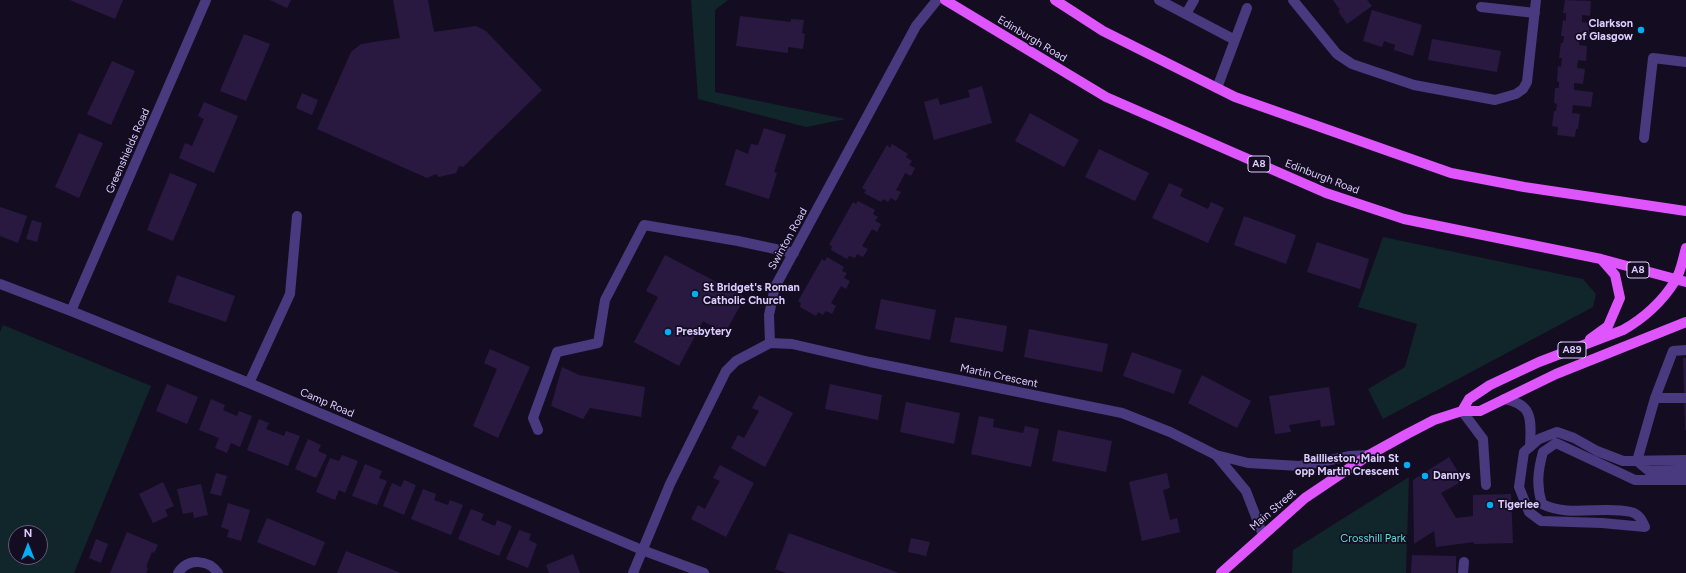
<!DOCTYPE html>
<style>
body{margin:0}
#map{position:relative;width:1686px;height:573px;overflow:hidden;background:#140d21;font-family:Figtree,sans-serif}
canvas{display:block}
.north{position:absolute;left:8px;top:525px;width:40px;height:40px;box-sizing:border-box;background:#140d21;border:1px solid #645a7a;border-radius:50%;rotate:0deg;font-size:11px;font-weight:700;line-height:16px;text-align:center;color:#dccdff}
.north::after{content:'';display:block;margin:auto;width:14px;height:18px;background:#02aef5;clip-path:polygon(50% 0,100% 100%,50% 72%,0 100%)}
</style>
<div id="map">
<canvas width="1686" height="573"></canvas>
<div class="north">N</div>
</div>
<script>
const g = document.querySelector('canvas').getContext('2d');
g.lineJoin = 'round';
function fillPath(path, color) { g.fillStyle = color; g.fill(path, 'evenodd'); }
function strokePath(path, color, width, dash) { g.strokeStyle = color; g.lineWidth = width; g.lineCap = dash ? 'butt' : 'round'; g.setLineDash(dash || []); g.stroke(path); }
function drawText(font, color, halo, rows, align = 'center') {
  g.font = font + ' Figtree,sans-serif'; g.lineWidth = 3.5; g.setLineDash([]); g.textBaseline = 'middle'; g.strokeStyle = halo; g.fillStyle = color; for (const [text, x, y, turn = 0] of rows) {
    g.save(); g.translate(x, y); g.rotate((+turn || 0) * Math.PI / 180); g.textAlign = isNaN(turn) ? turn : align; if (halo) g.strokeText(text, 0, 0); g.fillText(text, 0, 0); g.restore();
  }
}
const green = new Path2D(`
 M691,0H728L715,10V92L846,119L806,127L698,99Z
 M1383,237L1583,279L1596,294L1593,307L1383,419L1368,389L1405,367L1417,324L1358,307Z
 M3,325L151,386L74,573H0V332ZM16,533H40V557H16Z
 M1409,477L1406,573H1292L1293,550Z`);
const building = new Path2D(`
 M70,0H123L115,19Z
 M270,0H291L287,8Z
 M393,0H428L434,32L476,26L486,31L542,90L463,167L459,166L456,173L439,177L436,174L427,178L317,129L351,52L361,44L400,38Z
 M1333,0H1367L1372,6L1347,24L1338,11L1340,10Z
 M1565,0L1591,1L1590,16L1582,15V22L1590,23L1588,39L1580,38L1579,45L1587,46L1586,61L1578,60L1577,68L1585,69L1583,84L1574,83V90L1593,92L1591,107L1573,105L1572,113L1580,114L1578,129H1576L1575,137L1557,135L1558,127L1552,126L1554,111H1556L1557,104L1554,103L1555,88H1559V82L1557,81L1558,66L1561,67L1562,58H1559L1561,43H1563L1564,36H1561L1563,20L1566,21V13H1563Z
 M1372,10L1422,25L1413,56L1394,50L1395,45L1384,41L1382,47L1363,41Z
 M740,16L791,22V19L804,20L802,33L805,34L803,49L788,47V53L736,46Z
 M244,34L270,44L246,101L220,91Z
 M1432,39L1501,51L1497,72L1428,60Z
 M112,61L135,71L111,125L87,114Z
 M982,86L992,123L934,140L924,102L938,98L940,105L970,97L968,90Z
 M302,93L318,100L312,115L296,108Z
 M204,102L238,116L214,173L179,158L185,143L192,146L204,119L198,116Z
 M1030,113L1079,140L1064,167L1015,141Z
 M764,128L786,135L774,172L777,173L769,199L725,185L736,149L748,154L751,144L758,145Z
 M79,133L103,143L79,198L55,187Z
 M892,144L908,154L906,157L912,161L909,165L915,168L911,176L905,173L901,181L896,190L901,192L896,201L891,198L888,202L883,199L881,202L864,193L866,190L862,188L887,145L890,148Z
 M1099,149L1149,173L1135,201L1085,177Z
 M170,173L197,184L173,241L147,230Z
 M1169,183L1183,189L1180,196L1208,209L1211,202L1224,208L1208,243L1152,218Z
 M858,201L875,210L873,214L878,217L875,221L881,224L877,232L872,229L862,246L868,249L863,257L857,254L855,258L849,256L847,259L831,250L832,246L829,245L853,202L856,204Z
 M0,207L27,216L18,243L0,236Z
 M1244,216L1296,235L1286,264L1234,245Z
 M32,220L42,223L37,242L26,239Z
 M1317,242L1369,259L1360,289L1307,272Z
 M665,255L745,297L725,333L703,321L679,366L634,342L658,297L646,291Z
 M827,257L844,267L842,271L847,273L844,278L850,281L846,289L841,286L831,303L836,306L832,314L826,311L823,315L818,312L816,316L800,307L801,303L798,301L822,259L825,261Z
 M177,275L235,296L226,322L168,302Z
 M881,299L936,310L930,340L875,329Z
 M955,317L1007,326L1003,352L950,342Z
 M1029,329L1108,344L1102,372L1024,357Z
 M490,349L530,367L498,438L473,426L497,369L484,363Z
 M1132,352L1182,370L1174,394L1123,376Z
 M1683,358H1686V430H1685Z
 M562,367L579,375L645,387L641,417L590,408L583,419L551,406Z
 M1202,375L1251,401L1237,428L1188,403Z
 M167,384L198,397L187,424L156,411Z
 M830,384L882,395L878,420L825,409Z
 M1329,387L1335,425L1321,427L1320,420L1289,425L1291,432L1275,434L1269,396Z
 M759,395L793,413L765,467L731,448L738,435L744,438L759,411L752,408Z
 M211,399L225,405L223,410L237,416L239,411L252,416L240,447L231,443L227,453L215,448L219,438L199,430Z
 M906,402L960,413L954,444L900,432Z
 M979,416L994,419L993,427L1023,433L1025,426L1039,429L1031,467L971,454Z
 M259,419L269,423L266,429L284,436L286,431L300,436L288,466L247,450Z
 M1058,430L1112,441L1106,472L1052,461Z
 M308,439L321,445L318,451L327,455L316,478L295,469Z
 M342,455L358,461L345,493L339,490L335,500L316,492L330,458L339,461Z
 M1449,457L1458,472L1453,474L1459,483L1441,493L1456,518L1473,516V495L1511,494L1513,543L1474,544V542L1436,547L1434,531L1414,544L1413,480Z
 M365,464L382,471L379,478L387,481L377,505L352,496Z
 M720,465L754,483L726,537L691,519L698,505L705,509L712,495L720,481L713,478Z
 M216,473L227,476L221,496L210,493Z
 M1167,473L1170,488L1163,490L1170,520L1177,518L1180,532L1142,541L1129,482Z
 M404,480L416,485L404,515L383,506L392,483L401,487Z
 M163,482L174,506L165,510L168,516L153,523L139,494Z
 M201,484L208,515L194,518L193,512L183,514L177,489Z
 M423,489L436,494L434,500L448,505L450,500L463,505L451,535L411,519Z
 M228,503L250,510L241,541L227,537L229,530L221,527Z
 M471,509L484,514L481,520L495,526L497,520L512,526L499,556L458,539Z
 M267,518L325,542L315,566L257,542Z
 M519,530L531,534L529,540L537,544L528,568L506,559Z
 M127,532L158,545L154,553L152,552L146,567L148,568L146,573H110Z
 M789,533L899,573H786L775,569Z
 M911,538L930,542L926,556L908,552Z
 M96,539L108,544L101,563L89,558Z
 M346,551L401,573H337Z
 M573,554L580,573H549L546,565Z
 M1412,555L1456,556V573H1411Z`);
const minor = new Path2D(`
 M1159,0L1235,40
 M1293,0L1337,54L1352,64L1414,85L1495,100L1516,94L1523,89L1527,82L1536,0
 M1481,7L1535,13
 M1186,14L1194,0
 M1217,88L1247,8
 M1644,138L1653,58L1686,62
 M0,284L71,311L249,383L642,550L704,573
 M71,311L206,0
 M770,343L792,344L870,362L1122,413L1170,432L1216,455L1248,463L1300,466L1350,456L1369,455
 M770,343L769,315L775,287L916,26L937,0
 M249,383L290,294L297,216
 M1655,398L1673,351L1686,350
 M1686,398H1655L1637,461L1649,471L1686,470
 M1504,399C1534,404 1531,421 1530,447
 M1462,411L1483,439L1486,485
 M538,430L533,418L557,352L598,343L605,300L644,225L738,241L794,253
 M1216,455L1246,491L1263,535
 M1686,460L1623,461L1597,451L1574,438L1557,432L1539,439L1524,452L1519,487L1529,512L1541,521L1602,523L1645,527C1642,520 1639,514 1631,512C1601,505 1571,518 1542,504C1536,485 1538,470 1543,452L1556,443L1635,480H1686
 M178,573C188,558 208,559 218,573
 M633,573L670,484L726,371L736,361L770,343
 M1463,573L1464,562`);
const major = new Path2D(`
 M945,0L1106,97L1326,193L1404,219L1601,259L1686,282
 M1055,0L1103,31L1235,97L1451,173L1524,187L1686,211
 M1590,339L1608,326L1620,298L1615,275L1601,259
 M1462,411L1469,399L1490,385L1539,362L1623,330C1643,319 1663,301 1675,281C1681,272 1683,258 1686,248
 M1221,573L1305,498L1369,455L1407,434L1434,420L1462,411H1480L1556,374L1686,322`);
const markers = [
 [1641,30,4,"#02aef5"],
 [695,294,4,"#02aef5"],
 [668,332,4,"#02aef5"],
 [1407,465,4,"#02aef5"],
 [1425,476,4,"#02aef5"],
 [1490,505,4,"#02aef5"]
];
const shields = [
 [1259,164,22],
 [1638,270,22],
 [1572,350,28]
];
const shieldNames = [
 ["A8",1259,164],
 ["A8",1638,270],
 ["A89",1572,350]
];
const poiNames = [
 ["Clarkson",1633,24,"right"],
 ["of Glasgow",1633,37,"right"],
 ["St Bridget's Roman",703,288],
 ["Catholic Church",703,301],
 ["Presbytery",676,332],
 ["Baillieston, Main St",1399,459,"right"],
 ["opp Martin Crescent",1399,472,"right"],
 ["Dannys",1433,476],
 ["Tigerlee",1498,505]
];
const streetNames = [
 ["Edinburgh Road",1032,39,31],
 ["Greenshields Road",128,151,-66],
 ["Edinburgh Road",1322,177,21],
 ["Swinton Road",788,239,-61],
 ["Martin Crescent",999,376,12],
 ["Camp Road",327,403,23],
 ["Main Street",1273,510,-41]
];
const parkNames = [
 ["Crosshill Park",1373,539]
];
fillPath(green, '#10262a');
fillPath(building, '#291941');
strokePath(minor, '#49397f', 10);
strokePath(major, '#df55fd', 10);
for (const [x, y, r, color] of markers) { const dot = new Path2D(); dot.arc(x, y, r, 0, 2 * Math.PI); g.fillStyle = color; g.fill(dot); strokePath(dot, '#140d21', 1.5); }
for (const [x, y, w] of shields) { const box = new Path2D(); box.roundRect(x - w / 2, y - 8, w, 16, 3); g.fillStyle = '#140d21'; g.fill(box); strokePath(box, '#dccdff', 1); }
drawText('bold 10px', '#dccdff', null, shieldNames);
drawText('bold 11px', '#dccdff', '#140d21', poiNames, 'left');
drawText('11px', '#dccdff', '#140d21', streetNames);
drawText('11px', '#5aded6', '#140d21', parkNames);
</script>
